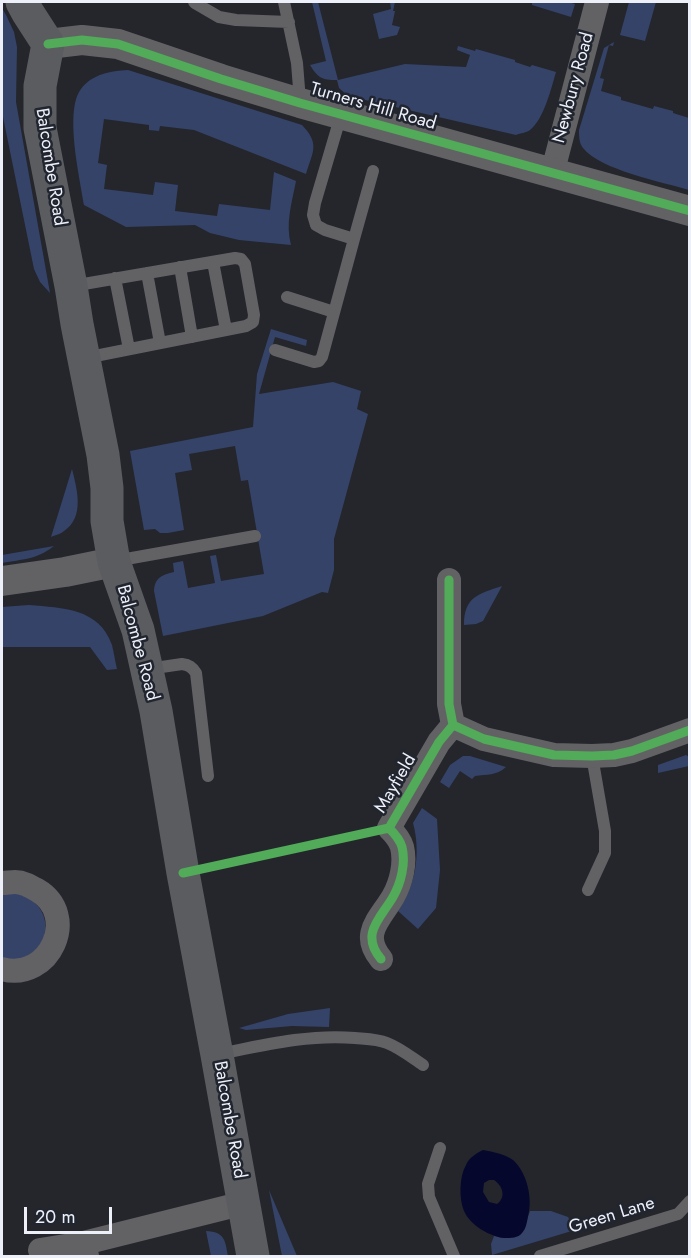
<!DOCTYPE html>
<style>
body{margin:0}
#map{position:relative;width:691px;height:1258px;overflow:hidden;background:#24262c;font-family:Jost,sans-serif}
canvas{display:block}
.frame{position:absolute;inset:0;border:3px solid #edf0f8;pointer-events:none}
.scale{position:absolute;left:24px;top:1207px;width:88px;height:27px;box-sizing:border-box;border:3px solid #edf0f8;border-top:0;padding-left:8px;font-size:18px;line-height:21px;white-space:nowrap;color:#edf0f8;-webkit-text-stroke:4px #21252f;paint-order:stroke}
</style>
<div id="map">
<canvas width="691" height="1258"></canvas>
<div class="frame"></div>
<div class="scale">20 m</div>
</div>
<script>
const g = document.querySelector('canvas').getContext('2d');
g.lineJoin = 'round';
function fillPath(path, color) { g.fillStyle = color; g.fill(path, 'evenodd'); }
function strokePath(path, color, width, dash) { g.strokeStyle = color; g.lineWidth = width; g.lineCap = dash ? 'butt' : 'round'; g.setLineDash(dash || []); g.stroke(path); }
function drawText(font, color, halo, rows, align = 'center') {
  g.font = font + ' Jost,sans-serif'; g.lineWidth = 5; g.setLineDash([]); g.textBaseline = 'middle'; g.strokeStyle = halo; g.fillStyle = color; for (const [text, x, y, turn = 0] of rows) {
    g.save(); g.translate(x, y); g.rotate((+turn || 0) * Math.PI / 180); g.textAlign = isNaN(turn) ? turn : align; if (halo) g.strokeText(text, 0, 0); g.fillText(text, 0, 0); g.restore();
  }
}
const green = new Path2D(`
 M312,2H318L338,80L405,64L466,67L470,55L457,50L458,46L475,51L476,49L515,60V62L530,67L532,65L556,72C551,89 544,119 530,130C526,133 521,133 516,135L348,96L339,88L337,80C322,80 318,78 310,65L326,61Z
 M390,2H395L393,11H395L392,25L400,27L397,35L379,39L373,14L391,9Z
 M529,2H568L575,4L571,17L532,5V3Z
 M629,2H656L645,41L620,35Z
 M2,8L6,15L14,32L17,47L16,102L50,293L40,282L34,269L2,112Z
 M614,42L613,46L609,45L600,78L604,79L601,91L621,97V100L653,109L654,106L673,111V113L689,118V190C663,182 600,170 583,148C579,143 579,136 579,130L604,48Z
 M128,70L302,125C320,144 313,151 306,174L194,130L160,126L159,131L149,130V125L104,119L98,163L107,165L104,189L153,195L155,182L178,185L175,211L217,216L219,204L270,210L274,172L296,181C292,202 285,224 291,245L239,240L210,233L195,225L126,227L84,205C80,178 64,111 81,89C92,74 111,71 128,70Z
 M271,329L307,340L306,346L275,337L259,394L333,382L361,391L357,409L368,414L334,539V570L328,593L322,592L263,616L163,636L154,591C155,577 162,575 174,572L173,563L183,561L188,588L215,583L210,556L216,555L221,581L264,574L248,480L241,481L235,446L189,454L192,470L175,473L184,530L168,533H160L155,529L144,530L130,451L253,427L257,374Z
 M72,469C77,489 85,517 64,531C61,534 55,535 51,537Z
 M54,546C36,560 23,559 2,563V555Z
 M502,586L483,621L476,624L464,625C464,597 478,594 502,586Z
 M29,605C63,608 99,608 112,645C114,653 115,661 117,669L107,670L90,647H2V607Z
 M686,755L689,757V766L658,773V765Z
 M463,756H470L506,767C496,776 487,774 475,776L472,779L460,771L449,788L440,782L450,765Z
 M422,808L437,819L440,870L436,908L418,929L398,911C416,886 421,852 413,823Z
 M12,893C18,894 24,895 30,899C49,911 51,938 33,952C29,954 25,958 21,959C15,960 7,959 2,959V895Z
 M330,1008L329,1027L292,1026L246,1030L239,1028L288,1014Z
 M269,1190L297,1256H282Z
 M530,1211H551L568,1217L575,1230L492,1255L491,1244L494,1236L503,1238L524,1229Z
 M206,1231C225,1232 225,1240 228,1256H211Z`);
const water = new Path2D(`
 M483,1150C493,1152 505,1154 513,1160C527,1172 533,1199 528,1216C527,1222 526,1229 522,1233C518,1238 511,1238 505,1238C490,1237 470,1225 464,1211C459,1199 459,1177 466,1165C469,1158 475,1154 483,1150ZM489,1180H494C502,1185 507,1197 497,1204L489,1202L483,1192L484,1183Z`);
const service = new Path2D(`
 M194,2L195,3L219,17L236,20L289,22
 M284,2L297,63L300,101
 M354,239L373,171
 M213,262L226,330
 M180,267L192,337
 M147,273L160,343
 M115,278L129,349
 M72,286L235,258L241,259L245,264L254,315L253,322L246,326L85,358
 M287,297L334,312
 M275,350L314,362L319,361L322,357L354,239L325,230L316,225L313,215L315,203L341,115
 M115,561L255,536
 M148,669L182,664C189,665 192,667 196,673L208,776
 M588,890L605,853V831L592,756
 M219,1054C264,1045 309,1034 355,1038C366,1039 377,1039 387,1043C400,1048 411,1057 423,1065
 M440,1148L428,1184L429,1197L454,1256
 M540,1256L678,1214L690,1201`);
const minor = new Path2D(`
 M552,174L597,2
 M453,725L484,739L554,755L592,756L614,755L632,751L690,730
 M2,883C6,883 11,882 15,882C23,882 30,886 37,890C80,915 50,982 2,969
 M381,959C360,934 380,919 393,897C401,883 406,863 402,847C400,840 394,833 389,828L439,742L453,725L449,704V580
 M84,1243L244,1203
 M40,1250L84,1243L87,1256`);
const tertiary = new Path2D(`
 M48,44L82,40L118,44L221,79L300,103L690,211
 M2,581L65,572L114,562`);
const secondary = new Path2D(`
 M22,2L28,13L48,44L40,86V128L71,286L77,324L103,455L107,488V521L114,562L138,630L156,711L183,873L217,1055L253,1256`);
const cycleway = new Path2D(`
 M48,44L82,40L118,44L221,79L300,103L690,211
 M453,725L484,739L554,755L592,756L614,755L632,751L690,730
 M183,873L389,828
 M381,959C360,934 380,919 393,897C401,883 406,863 402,847C400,840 394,833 389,828L439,742L453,725L449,704V580`);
const streetNames = [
 ["Newbury Road",574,88,-75],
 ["Turners Hill Road",373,107,16],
 ["Balcombe Road",50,167,81],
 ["Balcombe Road",137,643,75],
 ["Mayfield",396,784,-60],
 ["Balcombe Road",229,1120,80],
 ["Green Lane",612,1216,-17]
];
fillPath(green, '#354369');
fillPath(water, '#05072d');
strokePath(service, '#626265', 12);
strokePath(minor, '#626265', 24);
strokePath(tertiary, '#626265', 30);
strokePath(secondary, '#5b5c60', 33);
strokePath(cycleway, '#51ab58', 9);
drawText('18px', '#edf0f8', '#21252f', streetNames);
</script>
